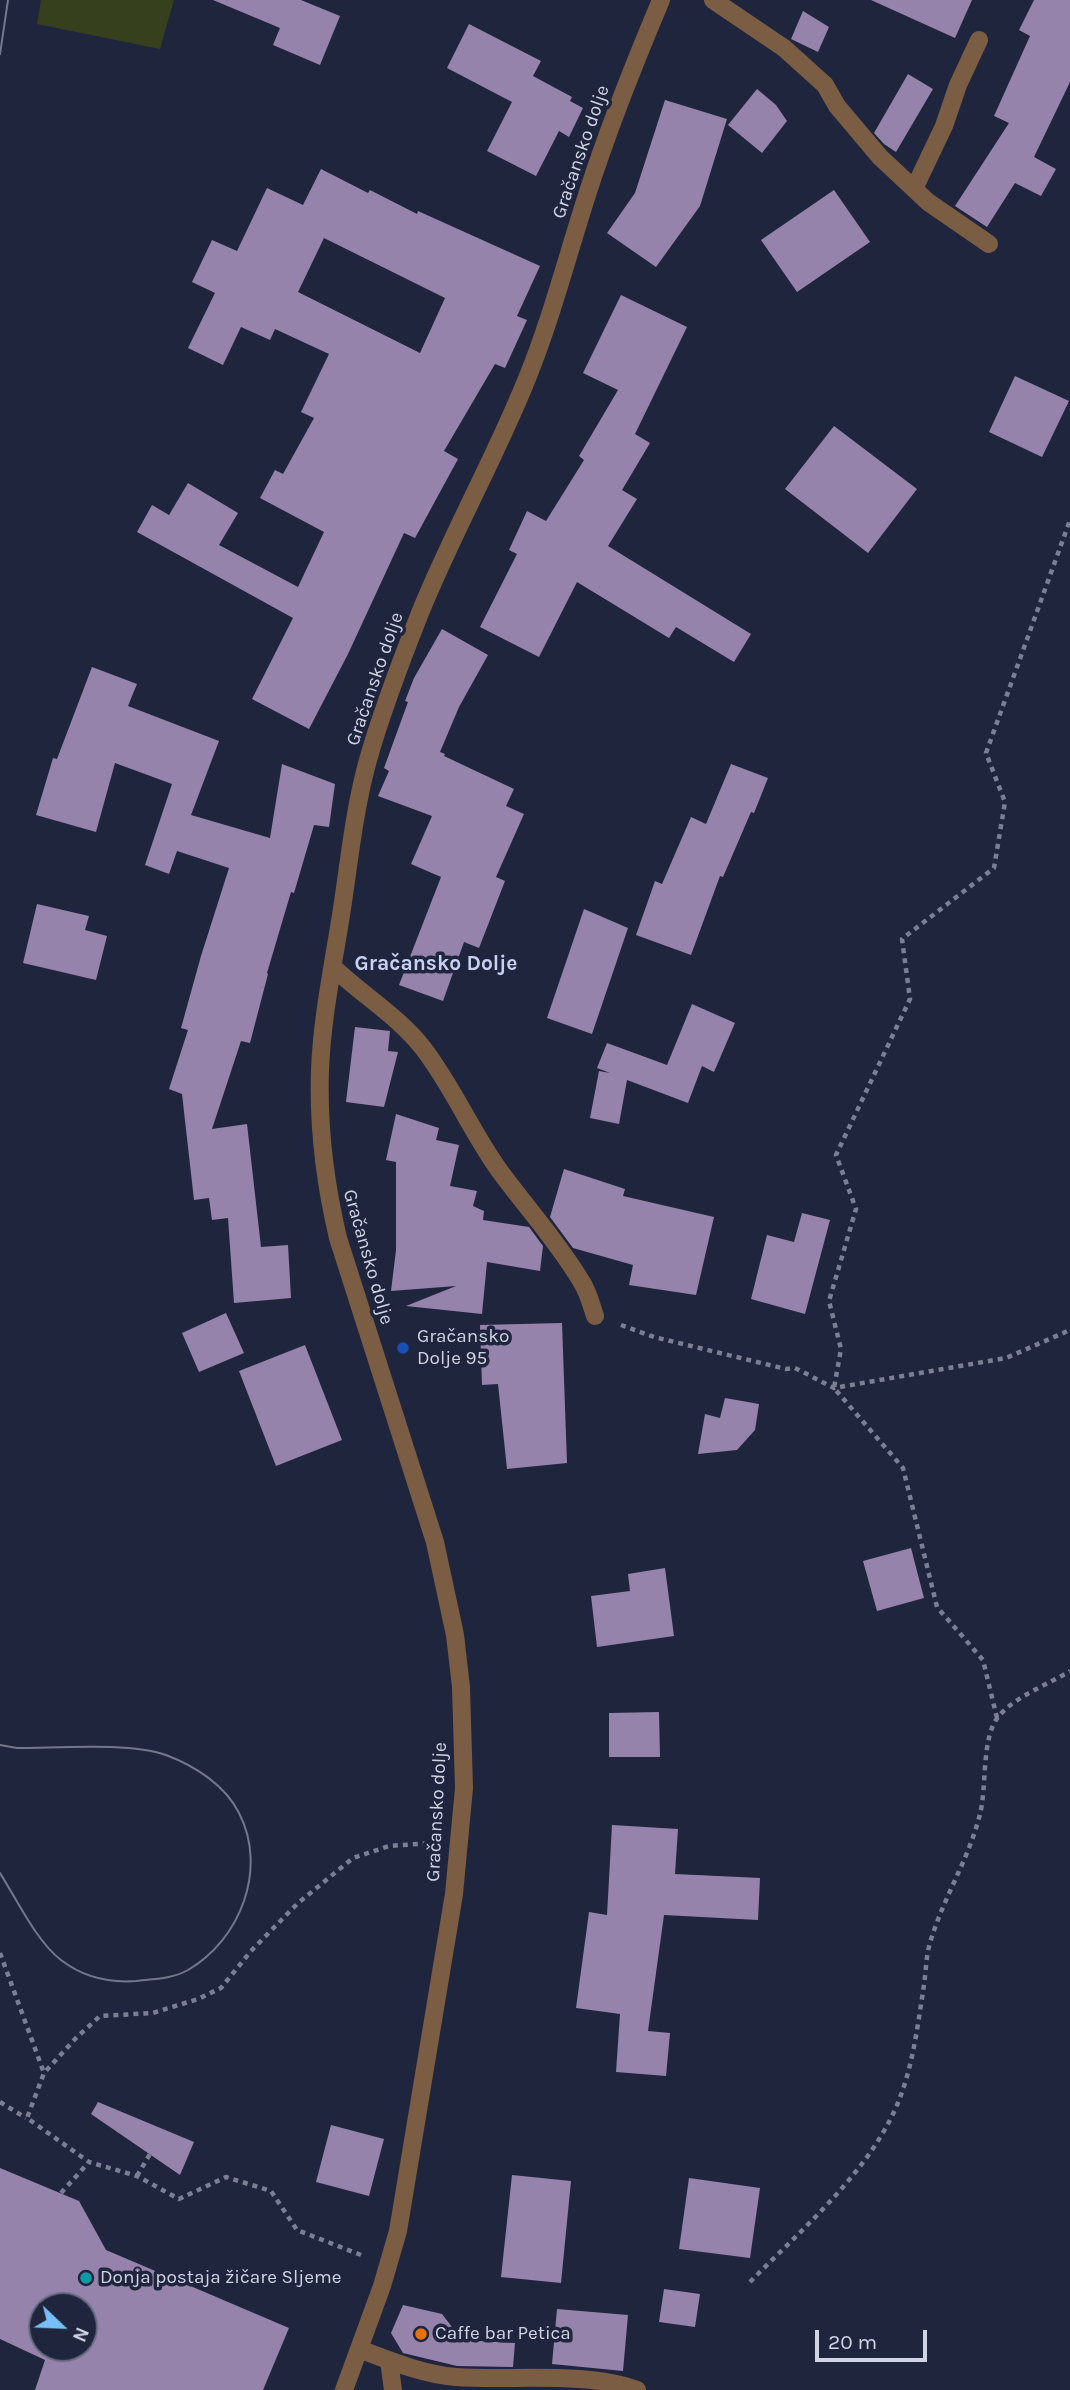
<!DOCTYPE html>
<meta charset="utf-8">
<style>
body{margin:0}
#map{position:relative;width:1070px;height:2390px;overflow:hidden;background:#20253e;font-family:Karla,sans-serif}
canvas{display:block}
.north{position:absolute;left:28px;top:2292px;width:70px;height:70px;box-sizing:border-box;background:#20253e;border:2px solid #666b81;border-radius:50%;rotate:113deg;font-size:19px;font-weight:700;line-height:28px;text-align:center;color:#d0d4e5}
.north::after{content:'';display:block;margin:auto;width:24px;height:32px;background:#76c0f7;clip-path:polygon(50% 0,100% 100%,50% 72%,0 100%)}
.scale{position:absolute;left:815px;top:2330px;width:112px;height:32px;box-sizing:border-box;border:4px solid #d0d4e5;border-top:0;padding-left:9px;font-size:21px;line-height:24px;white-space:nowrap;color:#d0d4e5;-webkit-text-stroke:5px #20253e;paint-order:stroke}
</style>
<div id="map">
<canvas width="1070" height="2390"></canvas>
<div class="north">N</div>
<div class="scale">20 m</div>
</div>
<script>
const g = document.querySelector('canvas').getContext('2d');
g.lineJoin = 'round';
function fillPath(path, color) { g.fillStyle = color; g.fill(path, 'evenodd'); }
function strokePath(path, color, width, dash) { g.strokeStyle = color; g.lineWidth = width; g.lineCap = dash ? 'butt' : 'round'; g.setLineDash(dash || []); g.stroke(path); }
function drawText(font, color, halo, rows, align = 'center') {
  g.font = font + ' Karla,sans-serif'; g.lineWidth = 7; g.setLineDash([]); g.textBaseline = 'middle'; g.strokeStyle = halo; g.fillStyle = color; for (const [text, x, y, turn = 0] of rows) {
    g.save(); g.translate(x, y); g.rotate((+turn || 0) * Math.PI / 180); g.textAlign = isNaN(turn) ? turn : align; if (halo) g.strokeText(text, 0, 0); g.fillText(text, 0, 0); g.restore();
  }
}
const green = new Path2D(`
 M41,0H174L160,49L37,24Z`);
const building = new Path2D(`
 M213,0H301L340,16L320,65L273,45L280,28Z
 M871,0H972L955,38Z
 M1034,0H1070V82L1034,157L1056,169L1041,196L1015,183L987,227L955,206L1009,123L994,116L1030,36L1019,30Z
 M803,11L829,27L818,52L791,39Z
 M469,24L541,61L533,76L572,97L570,101L583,108L569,137L559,131L536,176L487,151L512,102L447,68Z
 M908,74L933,89L896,152L884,144L874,133Z
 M757,89L776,105L787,121L762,153L728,125Z
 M665,100L727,119L700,206L656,267L607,233L635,193Z
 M321,169L368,193L370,190L417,214L418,211L540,266L517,316L527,320L505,368L495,364L444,451L458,459L415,538L404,533L348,654L309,729L252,699L293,618L137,532L152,505L169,515L188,483L238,513L219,545L298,587L324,532L260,498L275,470L283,474L314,418L301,412L329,354L275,329L270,340L241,327L223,365L188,348L215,293L192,282L212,240L237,251L267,188L303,205ZM324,238L445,298L420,353L298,292Z
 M834,190L870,242L797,292L761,240Z
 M621,295L687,327L635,434L650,443L622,490L637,499L608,546L751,634L734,662L676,627L669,638L577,582L539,657L480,627L517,554L509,550L527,511L546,521L584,460L579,456L618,390L583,373Z
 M1015,376L1069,401L1042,457L989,432Z
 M834,426L917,489L868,553L785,489Z
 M442,629L488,655L459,707L440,752L445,754L444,756L514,789L506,806L524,814L496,877L505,881L479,948L464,942L443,1001L399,985L441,877L411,864L432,816L378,796L389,771L384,768L408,702L405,701L414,678Z
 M92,667L137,684L128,706L219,741L191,815L270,838L282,764L335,784L329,827L314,825L294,893L291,892L267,973L268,974L250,1043L241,1041L212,1129L247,1124L261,1247L288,1245L291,1298L234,1303L228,1218L212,1220L209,1198L194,1200L182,1094L169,1089L188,1030L181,1028L201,956L229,868L177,851L169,874L145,865L172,784L115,763L96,832L36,815L53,758L57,759Z
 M731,764L768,778L754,813L751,812L723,877L720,876L691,955L636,935L655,881L662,884L691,817L706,824Z
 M37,904L89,916L85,930L107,936L96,980L23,963Z
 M584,909L628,928L592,1034L547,1018Z
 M692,1004L735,1023L714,1072L702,1066L688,1103L627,1080L619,1124L590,1118L599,1071L610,1073L597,1068L607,1043L667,1065Z
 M355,1027L390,1031L388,1051L398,1052L384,1107L346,1102Z
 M396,1114L439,1128L436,1140L459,1145L450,1186L477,1191L473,1206L484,1211L483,1220L529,1227L543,1246L540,1271L487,1262L482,1314L406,1306L456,1286L391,1291L396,1250V1162L386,1160Z
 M564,1169L625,1189L623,1196L714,1217L696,1295L629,1285L633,1265L573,1248L550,1217Z
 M802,1213L830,1220L805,1314L751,1299L767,1235L794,1242Z
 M226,1313L244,1353L199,1372L182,1333Z
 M562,1323L567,1463L507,1469L498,1384L482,1385L480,1325Z
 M305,1345L342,1440L276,1466L239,1371Z
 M725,1398L759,1404L755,1430L737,1450L698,1454L705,1414L720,1418Z
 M911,1548L924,1598L877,1611L863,1561Z
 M665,1568L674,1636L597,1647L591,1596L630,1591L628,1574Z
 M659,1712L660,1757H609V1713Z
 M612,1825L678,1829L675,1874L760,1878L758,1920L664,1915L648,2031L670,2033L666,2076L616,2072L620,2014L576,2008L589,1912L607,1915Z
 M98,2102L194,2142L180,2175L91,2114Z
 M331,2125L384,2139L369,2196L316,2182Z
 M0,2168L79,2201L106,2250L289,2328L263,2390H35L45,2360L0,2339ZM42,2306H84V2348H42Z
 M512,2175L571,2181L561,2283L501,2277Z
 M689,2178L760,2188L750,2258L679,2249Z
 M664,2289L700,2294L695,2327L659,2322Z
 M403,2305L442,2314L462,2340L515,2343L513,2367L457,2366L403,2353L391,2333Z
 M557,2309L628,2315L623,2371L552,2364Z`);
const path = new Path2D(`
 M621,1325L654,1337L786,1369L795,1368L834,1388L1006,1358L1070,1330
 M997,1718L983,1660L937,1607L903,1468L834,1388L841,1349L829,1301L856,1209L836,1155L910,999L902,939L994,868L1005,802L986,753L1070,520
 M0,1953L44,2073
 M0,2102L26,2118
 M137,2176L150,2154
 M61,2193L89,2162
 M361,2255L297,2230L271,2191L226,2177L179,2199L137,2176L89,2162L27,2118L44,2073L76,2038L100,2016L153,2013L198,1999L221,1988L251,1951L297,1904L353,1858L389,1846L431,1843
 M750,2282C798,2233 860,2180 891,2118C912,2077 917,2029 924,1985C926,1971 926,1956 930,1943C943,1898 969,1859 980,1814C987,1788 981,1736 999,1716C1014,1697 1049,1684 1070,1671`);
const minor = new Path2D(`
 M713,0L784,48L804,66L825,85L837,106L880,157L928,202L989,244
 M914,189L944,126L958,85L979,40
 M333,967C362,995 398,1016 423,1048C453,1087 471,1131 499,1170C526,1207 558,1242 581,1281C588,1291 591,1304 595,1316
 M359,2349C391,2361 422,2374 456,2377C511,2381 587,2371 637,2390
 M389,2361L393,2390
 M344,2390L382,2286L398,2231L454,1894L464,1788L461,1687L455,1635L435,1542L338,1238C325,1183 318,1127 320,1070C322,1018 333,966 341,915C349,864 354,810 368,760C382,710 401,661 420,613C452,534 494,460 526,381C551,320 567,257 587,195C608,129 634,64 661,0`);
const tram = new Path2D(`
 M0,54L8,0
 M0,1745L17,1748C57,1748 130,1742 166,1755C195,1766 225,1785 239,1813C268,1869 240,1940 188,1970C172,1979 154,1979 136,1981C109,1983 83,1977 61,1960C37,1942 17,1900 0,1873`);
const markers = [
 [403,1348,7,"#1a4fb4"],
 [86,2278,7,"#0f9aa8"],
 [421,2334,7,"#e8710a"]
];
const streetNames = [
 ["Gračansko dolje",581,152,-71],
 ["Gračansko dolje",375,679,-71],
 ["Gračansko dolje",368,1257,74],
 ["Gračansko dolje",437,1812,-87]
];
const poiNames = [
 ["Gračansko",417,1337],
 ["Dolje 95",417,1359],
 ["Donja postaja žičare Sljeme",100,2278],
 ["Caffe bar Petica",435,2334]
];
const neighbourhoodNames = [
 ["Gračansko Dolje",436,964]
];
fillPath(green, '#36401c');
fillPath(building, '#9683ab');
strokePath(path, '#7a7f94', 4.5, [5, 5]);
strokePath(minor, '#7a5d42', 18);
strokePath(tram, '#72778c', 2);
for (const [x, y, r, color] of markers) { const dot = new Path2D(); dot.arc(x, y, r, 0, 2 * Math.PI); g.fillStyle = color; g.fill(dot); strokePath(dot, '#20253e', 2.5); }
drawText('19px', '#d0d4e5', '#20253e', streetNames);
drawText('19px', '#d0d4e5', '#20253e', poiNames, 'left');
drawText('bold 21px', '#c9d1f3', '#20253e', neighbourhoodNames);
</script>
